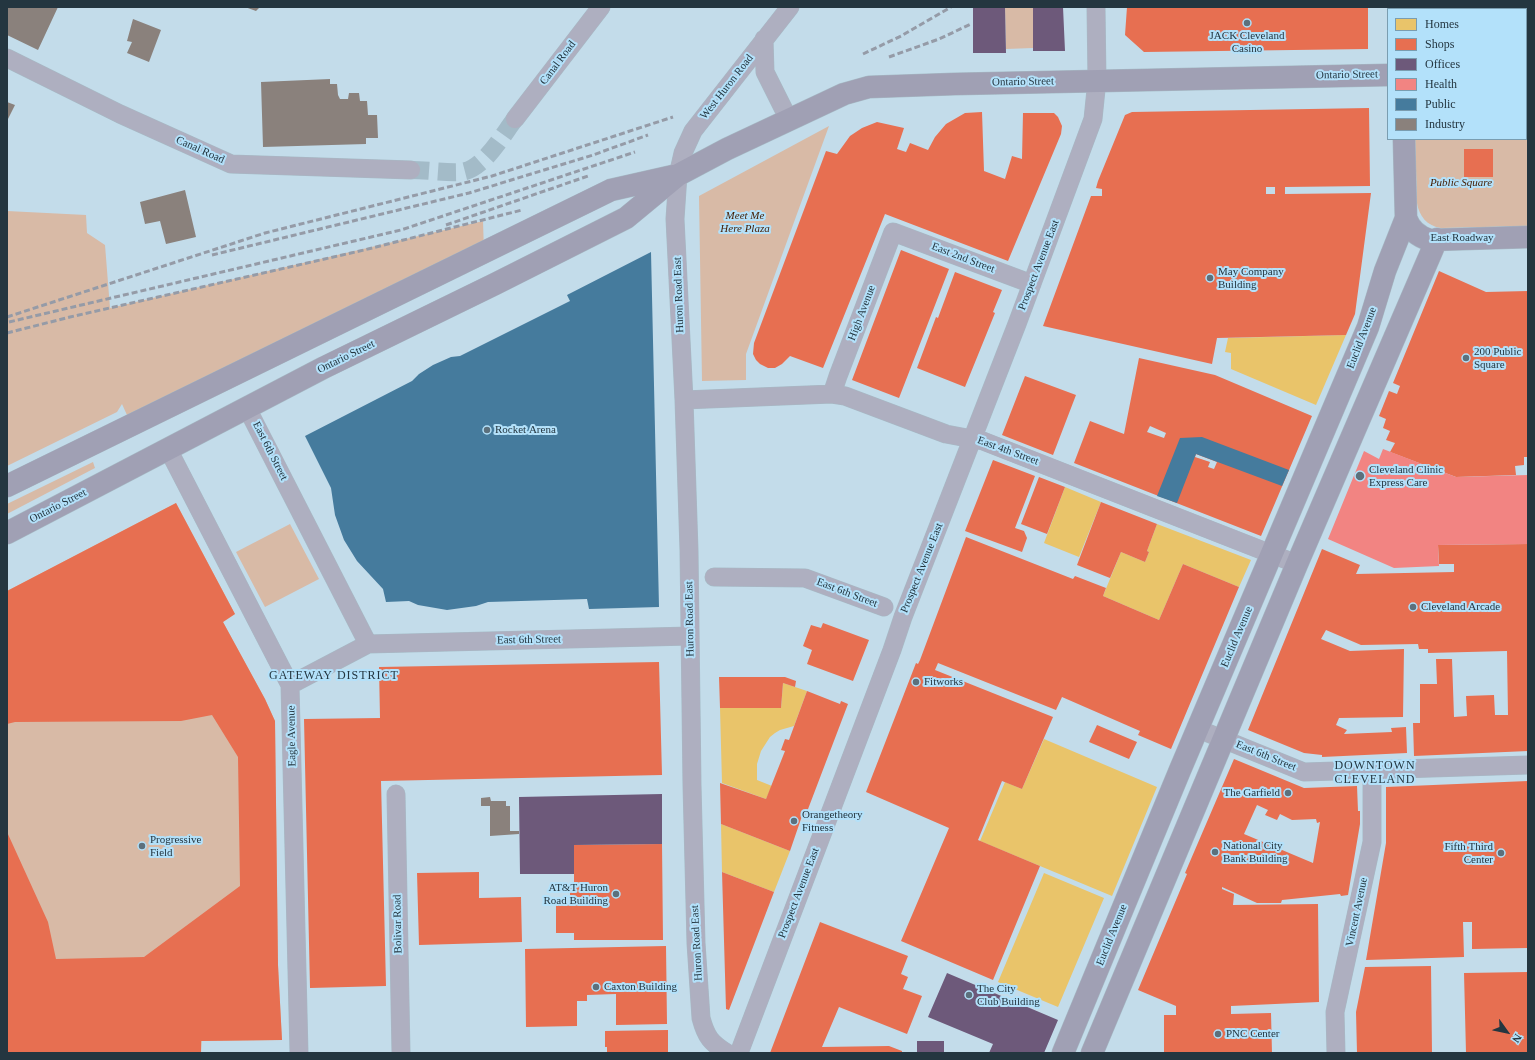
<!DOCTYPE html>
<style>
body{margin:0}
#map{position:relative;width:1535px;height:1060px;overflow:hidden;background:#c3dcea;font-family:"Times New Roman",serif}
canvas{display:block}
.frame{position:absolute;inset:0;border:8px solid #243640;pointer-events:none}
.legend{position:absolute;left:1387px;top:8px;width:140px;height:132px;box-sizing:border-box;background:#b3e1fa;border:1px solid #7a9db0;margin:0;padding:5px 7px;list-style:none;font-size:12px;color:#243640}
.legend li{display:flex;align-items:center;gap:8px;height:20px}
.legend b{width:20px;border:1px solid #7a9db0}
.north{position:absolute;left:1487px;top:1012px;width:40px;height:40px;-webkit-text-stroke:3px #b3e1fa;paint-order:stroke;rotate:123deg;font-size:11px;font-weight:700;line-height:16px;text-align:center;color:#243640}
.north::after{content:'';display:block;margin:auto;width:14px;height:18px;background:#243640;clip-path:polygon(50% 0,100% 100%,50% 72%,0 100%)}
</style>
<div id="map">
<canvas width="1535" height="1060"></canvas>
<div class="frame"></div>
<ul class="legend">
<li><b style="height:11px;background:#e9c46a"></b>Homes</li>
<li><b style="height:11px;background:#e76f51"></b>Shops</li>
<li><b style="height:11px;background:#6d597a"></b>Offices</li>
<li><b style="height:11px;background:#f28482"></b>Health</li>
<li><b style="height:11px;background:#457b9d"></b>Public</li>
<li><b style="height:11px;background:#8a817c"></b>Industry</li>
</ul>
<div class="north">N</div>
</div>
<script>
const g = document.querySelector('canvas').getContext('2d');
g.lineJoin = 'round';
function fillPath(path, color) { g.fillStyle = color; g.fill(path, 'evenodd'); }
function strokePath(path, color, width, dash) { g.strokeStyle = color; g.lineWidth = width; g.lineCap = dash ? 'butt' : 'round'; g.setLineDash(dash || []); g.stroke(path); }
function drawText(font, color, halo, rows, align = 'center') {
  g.font = font + ' "Times New Roman",serif'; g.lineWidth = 4; g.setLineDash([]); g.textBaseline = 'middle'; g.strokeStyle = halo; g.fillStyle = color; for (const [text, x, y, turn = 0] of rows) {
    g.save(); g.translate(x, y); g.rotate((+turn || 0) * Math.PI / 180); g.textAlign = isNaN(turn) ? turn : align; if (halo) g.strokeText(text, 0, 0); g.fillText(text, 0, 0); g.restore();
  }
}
const green = new Path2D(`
 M1005,7H1033V48L1006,49Z
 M1413,7H1528V226L1441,228C1427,226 1419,216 1417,203L1415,139H1526V9H1413Z
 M829,126L746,354V380L702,381L699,196Z
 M7,211L86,215L87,233L105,245L110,308L483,221L484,252L131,424L122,404L117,412L7,466Z
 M93,462L95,468L7,514V504Z
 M176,503L235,614L223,622L265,699L275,721L278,965L282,1040L202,1041L201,1053H7V591Z
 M290,524L319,579L265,607L236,552Z`);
const homes = new Path2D(`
 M1346,335L1316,405L1231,369V353L1225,352L1228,338Z
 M1065,487L1101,502L1079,557L1044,543Z
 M1157,524L1251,560L1239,587L1183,564L1159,620L1103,596L1121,552L1145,562L1149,552L1147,551Z
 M783,683L807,691L794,726L780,730L775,733L770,737L761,751L757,764V780L772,786L766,799L722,783L720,708H781Z
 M1044,739L1157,787L1112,896L980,841L1005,782L1022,789Z
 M721,824L790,851L774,892L722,872Z
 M1044,873L1104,898L1058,1007L998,982Z`);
const shops = new Path2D(`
 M1127,7H1368V49L1144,52L1125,35Z
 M1458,7H1497L1499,9H1459Z
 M1369,108L1370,186L1285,187V194L1371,193L1355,314L1346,335L1217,338L1212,364L1043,326L1091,196H1102V189L1096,188L1098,181L1125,115L1132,112ZM1266,187H1275V194H1266Z
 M982,112L984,171L1005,179L1012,156L1022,159L1023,113H1054L1058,117L1062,126L1061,134L1008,261L885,214L823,368L790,356L782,364L775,368H768L760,364L756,360L753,354L754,343L826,151L837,154L850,136L862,128L877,122L904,128L897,149L906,152L910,143L928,150L935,137L946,124L965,113Z
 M1464,149H1493V177H1464Z
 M901,250L949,269L899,398L852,380Z
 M1439,271L1486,292L1528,291V457H1524V465L1515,466L1516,475L1456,477L1390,452L1395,443L1386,440L1390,431L1383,428L1386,419L1379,416L1389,391L1397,394L1400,386L1393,383Z
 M955,272L1002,290L993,312L995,313L965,387L917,368L936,317L938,318Z
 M1139,358L1215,375L1312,416L1261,536L1074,463L1090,421L1124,434ZM1150,426L1166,433L1164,438L1147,432ZM1196,454L1217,462L1214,469L1208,467L1210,462L1195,457Z
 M1025,376L1076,395L1053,455L1002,435Z
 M993,460L1035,476L1015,528L1024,531L1027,538L1022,552L965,531Z
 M1039,477L1065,487L1047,534L1021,524Z
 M1101,502L1157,524L1147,551L1149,552L1145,562L1121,552L1110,578L1077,565Z
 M176,503L235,614L223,622L265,699L275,721L278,965L282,1040L201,1041V1053H7V832L48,922L56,959L144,957L240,886L238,757L212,715L181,721L15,722L7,724V591Z
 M966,537L1073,579L1075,576L1106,588L1103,596L1159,620L1183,564L1239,587L1171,749L1138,735L1140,731L1062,697L1056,710L938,663L935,670L1053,717L1022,789L1002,781L978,840L1040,866L993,980L901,941L949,828L866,792L916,663L918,664L920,660Z
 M1528,544V751L1414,756L1413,723H1420V684H1437L1436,659H1452L1454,717L1467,716L1466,696L1494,695L1495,715H1508L1507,651L1428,653V649H1419L1418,644L1361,645L1326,630L1321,639L1350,651L1404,649L1403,717L1339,718L1336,725L1347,730L1344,734L1392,732L1391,728L1406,727L1407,753L1322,757V755L1304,753L1248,730L1322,549L1360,565L1356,574L1454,572V564H1439L1438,545Z
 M823,623L869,640L853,681L807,664L812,650L803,646L811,625L821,628Z
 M659,662L662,775L381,781L386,986L310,988L304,719L380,718L379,667Z
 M719,677H785L796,681L795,687L783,683L781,708H720Z
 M807,691L840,704L841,701L848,704L805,817L802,816L790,851L721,824L720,783L766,799L785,751L781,750L785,739L789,740Z
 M1097,725L1137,742L1129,759L1089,742Z
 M1234,759L1304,788L1357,786L1358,811H1360V824L1348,895L1341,896L1340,894L1282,900L1281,903H1257L1222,887V889L1234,894L1233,905L1318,904L1319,1002L1231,1006V1014L1271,1013L1272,1053H1164V1015H1176V1006L1138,990L1187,874L1185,873ZM1257,805L1268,810L1265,815L1277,820L1280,814L1292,820L1316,819L1317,823L1320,822L1313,863L1244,834Z
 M1528,781V948L1472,949V922H1463L1464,957L1366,960L1386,843V787Z
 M662,844L663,940H574V933H556V904H574V901H570V887H574V845Z
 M479,872V898L521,897L522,942L419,945L417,873Z
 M722,872L774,892L729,1010L726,1009Z
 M820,922L908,956L901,974L908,977L903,989L922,996L907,1034L839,1007L822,1047L889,1046L902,1051V1053H770Z
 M666,946L667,1024L616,1025V994L587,995V1001H577V1026L526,1027L525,949Z
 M1431,966L1432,1053H1357L1356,1012L1365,967Z
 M1528,972V1053H1466L1464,973Z
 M668,1030V1053H607V1047H605V1031Z`);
const offices = new Path2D(`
 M973,7H1005L1006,53H973Z
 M1033,7H1063L1065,51H1033Z
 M662,794V844L574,845V874H520L519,797Z
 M947,973L1058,1020L1044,1053H989L993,1044L928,1017Z
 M917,1041H944V1053H917Z`);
const health = new Path2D(`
 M1383,449L1456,477L1528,475V544L1438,545L1439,566L1394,568L1328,539L1364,451L1379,459Z`);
const public = new Path2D(`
 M651,252L659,607L589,609L587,599L488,602L476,606L447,610L418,605L409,601L386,602L383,589L357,561L344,540L335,515L331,488L305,436L412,381L419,374L433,365L451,357L460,356L570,301L567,295Z
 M1202,437L1289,470L1282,486L1196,454L1177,503L1157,496L1180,438Z`);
const industry = new Path2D(`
 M7,7H58L38,50L7,35Z
 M245,7H260L256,11Z
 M133,19L161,30L149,62L127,53L132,42L127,41Z
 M330,79V84H337L338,95L340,99H348L349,93H359L360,101H367L368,115H377L378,138H366V144L263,147L261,82Z
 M7,102L15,105L7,121Z
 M185,190L196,237L166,244L160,221L145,224L140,202Z
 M490,797L491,801H506V806H510V831H519V834L490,836V806H481V798Z`);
const minorTunnel = new Path2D(`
 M411,170C428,170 445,173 461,172C483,170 502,136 515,119`);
const minor = new Path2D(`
 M764,39L765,72L789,120
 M7,58L120,114L231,164L411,170
 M515,119L601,7
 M832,394L838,376L893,232L1032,284
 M684,400L832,394L845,396L946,434L983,441L1297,564
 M247,408L368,644
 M168,449L290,685L299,1053
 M714,577L805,578L884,607
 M290,685L368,644L690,636
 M1198,729L1304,772L1528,765
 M396,794L401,1053
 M727,1053C711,1043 706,1037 701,1018L696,943L692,785L689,550L684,400L675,219L678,175L683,153L693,131L790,7
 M739,1053L892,650L903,617L1017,324L1093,119L1097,80L1096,7
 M1336,1053L1335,1012L1372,842V770`);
const major = new Path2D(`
 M1401,7V9
 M1404,139L1406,218C1410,230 1419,237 1430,240L1528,237
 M7,486L611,190L673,176
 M7,533L323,368L495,284L626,218L678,175L727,149L844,94L869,87L955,84L1388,75
 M1063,1053L1180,770L1368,327L1385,271L1406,218
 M1092,1053L1297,564L1437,239`);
const rail = new Path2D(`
 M863,54L901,36L951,7
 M889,57L939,39L971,24
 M446,225L588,176
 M212,255L469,193L593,155L648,135
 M7,317L265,233L492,176L673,117
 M9,322L401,230L635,152
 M7,333L70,317L364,250L522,210`);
const markers = [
 [1247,23,4,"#5c707c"],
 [1210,278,4,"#5c707c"],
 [1466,358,4,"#5c707c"],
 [487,430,4,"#5c707c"],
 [1360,476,5,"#5c707c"],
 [1413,607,4,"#5c707c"],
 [916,682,4,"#5c707c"],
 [1288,793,4,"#5c707c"],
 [794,821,4,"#5c707c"],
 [142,846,4,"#5c707c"],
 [1215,852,4,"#5c707c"],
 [1501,853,4,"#5c707c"],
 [616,894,4,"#5c707c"],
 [596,987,4,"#5c707c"],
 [969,995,4,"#5c707c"],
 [1218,1034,4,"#5c707c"]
];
const poiNames = [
 ["JACK Cleveland",1247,36,"center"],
 ["Casino",1247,49,"center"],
 ["May Company",1218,272],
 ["Building",1218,285],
 ["200 Public",1474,352],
 ["Square",1474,365],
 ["Rocket Arena",495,430],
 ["Cleveland Clinic",1369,470],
 ["Express Care",1369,483],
 ["Cleveland Arcade",1421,607],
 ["Fitworks",924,682],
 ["The Garfield",1280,793,"right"],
 ["Orangetheory",802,815],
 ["Fitness",802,828],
 ["Progressive",150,840],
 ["Field",150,853],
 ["National City",1223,846],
 ["Bank Building",1223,859],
 ["Fifth Third",1493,847,"right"],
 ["Center",1493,860,"right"],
 ["AT&T Huron",608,888,"right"],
 ["Road Building",608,901,"right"],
 ["Caxton Building",604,987],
 ["The City",977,989],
 ["Club Building",977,1002],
 ["PNC Center",1226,1034]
];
const streetNames = [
 ["Canal Road",558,63,-53],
 ["Ontario Street",1347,75,-1],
 ["Ontario Street",1023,82,-1],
 ["West Huron Road",727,87,-52],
 ["Canal Road",200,150,24],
 ["East Roadway",1462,238],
 ["East 2nd Street",963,258,21],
 ["Prospect Avenue East",1039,265,-69],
 ["Huron Road East",679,295,-92],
 ["High Avenue",862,313,-69],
 ["Euclid Avenue",1362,338,-69],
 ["Ontario Street",346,357,-26],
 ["East 6th Street",270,451,63],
 ["East 4th Street",1008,451,20],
 ["Ontario Street",58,506,-27],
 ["Prospect Avenue East",922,568,-68],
 ["East 6th Street",847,593,21],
 ["Huron Road East",690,619,-91],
 ["Euclid Avenue",1237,637,-67],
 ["East 6th Street",529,640,-1],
 ["Eagle Avenue",292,736,-91],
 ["East 6th Street",1266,756,22],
 ["Prospect Avenue East",799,893,-69],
 ["Vincent Avenue",1357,912,-78],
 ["Bolivar Road",398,924,-91],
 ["Euclid Avenue",1112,935,-68],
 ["Huron Road East",697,943,-93]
];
const parkNames = [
 ["Public Square",1461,183],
 ["Meet Me",745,216],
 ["Here Plaza",745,229]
];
const neighbourhoodNames = [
 ["GATEWAY DISTRICT",334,676],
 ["DOWNTOWN",1375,766],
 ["CLEVELAND",1375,780]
];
fillPath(green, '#d8baa6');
fillPath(homes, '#e9c46a');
fillPath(shops, '#e76f51');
fillPath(offices, '#6d597a');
fillPath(health, '#f28482');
fillPath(public, '#457b9d');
fillPath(industry, '#8a817c');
strokePath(minorTunnel, '#a3bbc8', 18, [18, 9]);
strokePath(minor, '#a6bac5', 19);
strokePath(major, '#a6bac5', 23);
strokePath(minor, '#aeafc0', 18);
strokePath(major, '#a0a0b4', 22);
strokePath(rail, '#959ba7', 3, [6, 3]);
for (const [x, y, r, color] of markers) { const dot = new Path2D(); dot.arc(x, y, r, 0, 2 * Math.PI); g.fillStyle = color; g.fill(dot); strokePath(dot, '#b3e1fa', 1.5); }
drawText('11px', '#243640', '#b3e1fa', poiNames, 'left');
drawText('11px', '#243640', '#b3e1fa', streetNames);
drawText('italic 11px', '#441c00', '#b3e1fa', parkNames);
g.letterSpacing = '1px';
drawText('12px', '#243640', '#b3e1fa', neighbourhoodNames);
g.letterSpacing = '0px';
</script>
